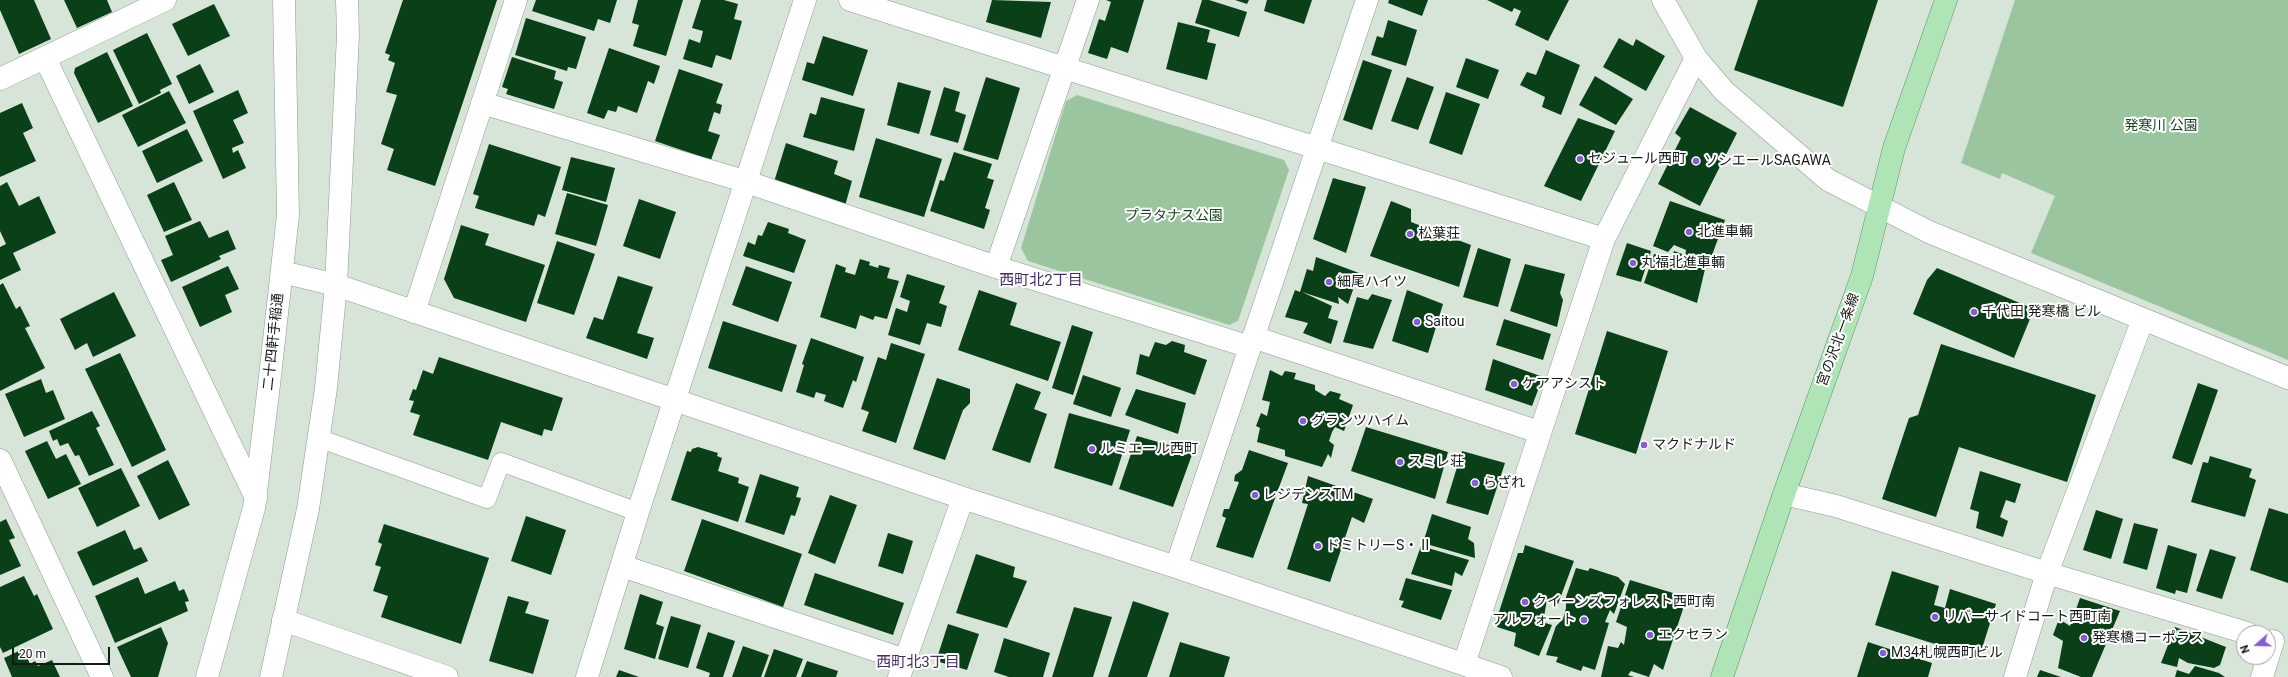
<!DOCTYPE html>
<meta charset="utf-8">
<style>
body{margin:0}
#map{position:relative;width:2288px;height:677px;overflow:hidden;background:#d7e4d8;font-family:Roboto,sans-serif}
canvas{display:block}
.north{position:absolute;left:2236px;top:625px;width:40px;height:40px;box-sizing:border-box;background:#fff;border:1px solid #a1a3a2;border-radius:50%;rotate:250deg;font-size:11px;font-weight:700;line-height:16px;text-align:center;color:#151a16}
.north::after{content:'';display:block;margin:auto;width:14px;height:18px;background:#875bd4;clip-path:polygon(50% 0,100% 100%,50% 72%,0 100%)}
.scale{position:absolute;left:12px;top:647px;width:98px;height:18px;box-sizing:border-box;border:2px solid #151a16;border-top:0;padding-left:5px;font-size:12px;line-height:14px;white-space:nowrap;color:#151a16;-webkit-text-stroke:3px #fff;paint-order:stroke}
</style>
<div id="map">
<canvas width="2288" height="677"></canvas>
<div class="north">N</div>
<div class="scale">20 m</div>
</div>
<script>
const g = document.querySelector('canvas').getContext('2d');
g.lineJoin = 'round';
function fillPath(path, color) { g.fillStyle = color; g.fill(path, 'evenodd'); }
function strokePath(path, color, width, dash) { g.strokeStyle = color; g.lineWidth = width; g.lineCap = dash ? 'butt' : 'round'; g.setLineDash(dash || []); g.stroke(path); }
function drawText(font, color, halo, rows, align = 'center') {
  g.font = font + ' Roboto,"Noto Sans JP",sans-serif'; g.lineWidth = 4; g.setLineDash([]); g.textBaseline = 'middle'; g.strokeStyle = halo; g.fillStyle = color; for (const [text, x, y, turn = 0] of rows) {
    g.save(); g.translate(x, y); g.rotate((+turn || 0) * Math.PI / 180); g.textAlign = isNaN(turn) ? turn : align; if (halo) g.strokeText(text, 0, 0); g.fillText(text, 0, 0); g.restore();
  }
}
const green = new Path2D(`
 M2015,0H2288V360L2031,253L2055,196L2002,173L2000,179L1961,163Z
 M1077,95L1284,160L1289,170L1238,321L1229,325L1028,261L1021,248L1066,101Z`);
const building = new Path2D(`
 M0,0H34L51,39L19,54L0,10Z
 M64,0H107L112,12L77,28Z
 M403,0H497L435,186L387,170L394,149L381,144L397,95L386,92L395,63L388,60L390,55L385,53Z
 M536,0H617L610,23L598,19L594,31L532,11Z
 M638,0H683L666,56L633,46L639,25L632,23Z
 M701,0H724L738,4L734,19L742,21L731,60L716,55L712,68L683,59L689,39L700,43L703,31L692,28Z
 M992,0L1051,2L1041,38L986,22Z
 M1106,0H1144L1128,53L1111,47L1107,59L1088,53L1099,19L1105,21L1111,2Z
 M1202,0H1209L1247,12L1239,37L1195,23Z
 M1235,0H1249L1247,4Z
 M1267,0H1312L1304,24L1264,11Z
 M1389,0H1428L1422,16L1388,3Z
 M1487,0H1569L1548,41L1515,25L1521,11L1514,8L1512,12Z
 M1758,0H1878L1843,107L1734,70Z
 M214,4L230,36L188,56L172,24Z
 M526,18L586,37L576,69L568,67L567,71L515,55Z
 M1388,20L1417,30L1406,66L1371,55L1377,36L1383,38Z
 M1178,22L1210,30L1207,42L1216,44L1207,80L1166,69Z
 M147,33L172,84L160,90L161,93L139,104L113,50Z
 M823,36L868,50L853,96L802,80L807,62L814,64Z
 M1619,38L1633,46L1636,39L1665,56L1646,91L1603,67Z
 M609,48L660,66L654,84L648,81L637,113L618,106L616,112L608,110L604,119L587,113Z
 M1546,50L1580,65L1561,115L1542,107L1545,97L1520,85L1527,72L1536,75Z
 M107,52L133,106L98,123L74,73L75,68Z
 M512,57L556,71L554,79L563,82L554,109L506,94L508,89L502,87Z
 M1466,58L1499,70L1488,99L1456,87Z
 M1363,60L1392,70L1372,130L1343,120Z
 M200,64L214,92L189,104L176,76Z
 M679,69L723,84L716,103L722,105L720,114L714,112L708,131L720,135L711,160L655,141Z
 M1595,76L1633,99L1616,125L1579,105Z
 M986,77L1020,88L998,160L963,150Z
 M1407,77L1434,87L1418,130L1391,121Z
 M898,82L931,91L919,134L887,125Z
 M944,87L960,92L955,111L966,115L958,143L930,135Z
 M238,90L248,113L233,120L244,143L232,148L233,153L238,150L246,168L223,179L193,111Z
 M169,91L186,123L138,147L122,115Z
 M1446,92L1480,104L1462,155L1429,143Z
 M821,97L865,109L854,151L803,137L810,113L816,115Z
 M22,103L33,128L23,133L36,161L0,177V113Z
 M1690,107L1737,133L1700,206L1658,184L1681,138L1675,133Z
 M1578,118L1615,131L1581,201L1544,186Z
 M187,129L203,161L157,183L142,151Z
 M876,138L942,159L924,217L859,197Z
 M786,143L838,161L834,174L852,181L845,206L774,182Z
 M489,144L561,167L545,217L538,214L534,226L475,208L479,196L473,194Z
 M954,152L992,164L987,178L994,180L985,208L990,210L984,229L930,211L940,180L944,181Z
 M571,157L615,168L606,202L562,190Z
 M1333,178L1366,187L1346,253L1313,239Z
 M7,182L19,206L39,196L56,233L13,253L21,270L0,280V247L6,244L0,231V186Z
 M174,182L192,220L164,232L147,195Z
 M567,193L608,205L596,246L555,234Z
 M639,199L676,212L660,259L623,246Z
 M1391,201L1411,209V222L1471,245L1459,287L1370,256Z
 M1670,201L1725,220L1708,266L1685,257L1686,250L1674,245L1668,252L1653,246Z
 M200,221L209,238L228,230L236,249L219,256L221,259L171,282L161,260L173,255L165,236Z
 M768,222L789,229L788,233L806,240L794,273L743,256L748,242L755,245L758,235L762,236Z
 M461,225L489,234L485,245L545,265L526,322L454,298L444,279Z
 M557,241L595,254L574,315L537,303Z
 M1627,243L1651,251L1641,282L1616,275Z
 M1478,248L1511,259L1498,307L1463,297Z
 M1674,251L1682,254V259L1705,269L1697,303L1644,283L1654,254L1672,257Z
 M1316,257L1359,273L1348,304L1338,297L1339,304L1302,292L1332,306L1328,318L1338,321L1331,344L1303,333L1308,323L1285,317L1295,290L1300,292L1307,269L1313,271Z
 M860,259L870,262L869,265L878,268L879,265L890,268L887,278L899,281L887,319L875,316L873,320L860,315L856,329L820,317L836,264L846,268L845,272L855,275Z
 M1525,264L1565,274L1560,293L1563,300L1557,327L1510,311Z
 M228,266L239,289L225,295L232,312L200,327L182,287Z
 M746,266L792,282L778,322L732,305Z
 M1937,268L2034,309L2014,358L1913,314L1927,280Z
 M907,274L945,286L939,303L947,306L941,327L927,323L920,345L888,335L896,308L907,312L910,301L900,297Z
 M618,276L653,287L637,333L654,338L647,359L586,338L594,317L603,320Z
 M3,283L16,309L20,306L30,326L25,328L45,368L0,391V285Z
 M979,290L1017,303L1010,325L1061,342L1048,381L958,350Z
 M1407,290L1443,304L1428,353L1392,341Z
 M114,292L136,336L93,357L87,343L75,350L60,319Z
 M1372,294L1392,300L1373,349L1343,342L1357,297L1368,300Z
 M1504,319L1551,334L1543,360L1496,345Z
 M723,321L797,345L782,392L708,368Z
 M1072,325L1093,332L1073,395L1052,388Z
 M1607,331L1668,351L1636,454L1575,434Z
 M811,338L864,357L856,382L853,380L843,408L824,401L826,395L816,392L814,398L796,392L804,365L802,364Z
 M1172,341L1185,345L1184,352L1207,360L1195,395L1136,374L1140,354L1149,357L1155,342L1166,345Z
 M891,343L925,354L896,443L862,431L869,412L861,409L878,357L886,360Z
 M1941,344L2096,395L2067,482L1959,447L1936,517L1882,499L1909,418L1918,415Z
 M120,353L166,450L132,467L85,369Z
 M439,357L563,398L552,431L544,429L542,436L501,422L488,460L413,435L420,415L410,412L414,401L409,400L413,389L416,390L423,370L433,374Z
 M1493,359L1543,377L1532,406L1485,390Z
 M1270,370L1282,376L1285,371L1296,373L1294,379L1315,385V390L1325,396L1330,391L1341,394L1339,399L1353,405L1344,431L1335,427L1332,432L1329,441L1334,445L1331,458L1328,454L1322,467L1285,456V450L1257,442L1260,428L1256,426L1261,413L1267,416L1270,402L1262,400Z
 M1083,375L1121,388L1111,417L1073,404Z
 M937,378L970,389V403L963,410L945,460L913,449Z
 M41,379L46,393L53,390L65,419L24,437L5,394Z
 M1016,383L1041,392L1034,409L1047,414L1030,463L992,450Z
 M2198,383L2218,390L2192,465L2172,458Z
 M1136,389L1186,403L1178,434L1125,415Z
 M92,411L100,426L96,428L114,465L89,476L79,455L75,456L68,443L60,446L57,439L53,441L49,431Z
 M1069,413L1130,430L1112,486L1054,468Z
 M1366,427L1448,452L1435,499L1351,471Z
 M1137,436L1193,452L1173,507L1119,489Z
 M47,441L56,459L66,454L81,484L48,499L25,451Z
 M698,447L718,453L717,456L722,458L718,471L739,478L738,483L749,487L738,522L671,500L687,451L691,452L692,449Z
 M1249,450L1288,463L1253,558L1216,547L1226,518L1222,516L1224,509H1229L1239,482L1234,481L1235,475L1242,470Z
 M1462,451L1505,463L1488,515L1446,503Z
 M2210,456L2252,469L2249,477L2256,480L2245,517L2191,502L2203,462L2208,463Z
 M168,460L190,505L159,520L137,476Z
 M121,468L140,506L97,527L78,488Z
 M1980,471L2021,484L2015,503L2006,500L2000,517L2008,521L2003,537L1976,528L1979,512L1970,509Z
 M760,474L799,487L796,497L801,498L795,516L791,515L784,535L745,522Z
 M1308,476L1373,499L1364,523L1352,517L1330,582L1287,569L1308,504L1302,503Z
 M830,495L857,505L835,564L808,553Z
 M2269,508L2288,514V583L2250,570Z
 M2096,510L2123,519L2111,559L2083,550Z
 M1432,514L1471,527L1468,539L1474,543L1475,558L1423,543Z
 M526,516L566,530L551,575L511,561Z
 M6,519L15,538L9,540L21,566L0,575V522Z
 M702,519L802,554L783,607L684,571Z
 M2134,523L2158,529L2147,570L2123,563Z
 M384,524L489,558L461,644L381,617L388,596L373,591L381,567L375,565L382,544L378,542Z
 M125,530L134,550L141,547L148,561L93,586L77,552Z
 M888,533L913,541L903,574L878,566Z
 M1525,545L1574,561L1558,604L1547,599L1544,617L1539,621L1552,625L1539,656L1514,646L1516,633L1497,627L1502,612H1499L1518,553H1523Z
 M2168,545L2197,554L2187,593L2176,590L2175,594L2156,588Z
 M1421,546L1469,560L1462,576L1455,572L1452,586L1411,574Z
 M2210,549L2236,557L2222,599L2196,591Z
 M976,554L1015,567L1013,577L1027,581L1007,628L956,613Z
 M1576,568L1588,571L1590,568L1618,577L1625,584L1614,614L1610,610L1605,622L1609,623L1595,670L1583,666L1581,671L1556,662L1558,657L1546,655L1556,626L1563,619L1566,608V597Z
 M1892,571L1939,586L1934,605L1945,608L1950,589L1996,604L1979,658L1875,625Z
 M815,573L904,603L893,635L804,605Z
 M24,576L34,596L37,594L53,629L3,653L0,647V587Z
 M138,577L145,594L175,581L179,591L184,589L189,601L185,602L188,611L115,643L95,596Z
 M1406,578L1452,590L1441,620L1401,607L1404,601L1399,600Z
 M1630,580L1683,596L1680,605L1683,609L1663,670L1654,664L1649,677L1631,671L1628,675L1634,677H1601L1608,646L1618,648L1621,642L1624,645L1627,627L1616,622Z
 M640,594L663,602L656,624L664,627L655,659L624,649Z
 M508,596L529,602L525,613L549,620L533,674L489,661Z
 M2080,598L2120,611L2092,677H2081L2058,668L2063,641L2053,635L2059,619L2070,626Z
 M1133,601L1169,613L1147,677H1108Z
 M1074,607L1112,617L1093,677H1052Z
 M671,616L701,625L688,668L658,659Z
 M948,624L979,634L967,670L936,661Z
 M161,627L168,643L158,677H131L117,647Z
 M2175,627L2226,647L2220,665L2214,668L2188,663L2179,658L2177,667L2161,663Z
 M708,632L735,641L723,677H709L710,673L696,668Z
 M1004,638L1050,653L1043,677H1009L994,672Z
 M1180,642L1230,657L1224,677H1169Z
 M1868,642L1932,663L1928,677H1857Z
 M743,646L769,655L761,677H732Z
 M23,649L30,664L35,661L38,666L52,660L60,677H12L4,658Z
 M774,649L803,659L796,677H764Z
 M807,661L838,671L836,677H801Z
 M2195,666L2219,673L2225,677H2175L2177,670L2189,674Z
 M619,670L639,677H616Z
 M2040,670L2061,677H2037Z`);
const lane = new Path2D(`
 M318,438L487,499L501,462L638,512`);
const street = new Path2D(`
 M850,0L1604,239
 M1663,0L1696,58L1724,91L1828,180L1929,232L2288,378
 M45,58L256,498
 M0,79L165,0
 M482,103L744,181L996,267L1250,347
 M996,267L1088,0
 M282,272L336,285L963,498L1176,567L1501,677
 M414,312L516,0
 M1253,337L1539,432
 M0,460L102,677
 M1784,494L1836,506L2047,573L2247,633
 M622,566L905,660
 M1176,567L1367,0
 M283,620L447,677
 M1464,664L1604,239L1696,58
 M587,677L638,512L805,0
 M899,677L963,498
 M2015,677L2047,573L2143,319
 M2262,677L2273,641`);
const secondary = new Path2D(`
 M207,677L254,508L269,385L288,215L284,0
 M271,677L308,509L326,388L336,285L348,35L347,0`);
const primary = new Path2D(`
 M1722,677L1784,494L1862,276L1894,148L1946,0`);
const markers = [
 [1580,159,4,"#875bd4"],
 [1696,161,4,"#875bd4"],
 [1689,232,4,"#875bd4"],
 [1410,234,4,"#875bd4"],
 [1633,263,4,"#875bd4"],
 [1329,282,4,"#875bd4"],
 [1974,312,4,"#875bd4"],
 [1417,322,4,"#875bd4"],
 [1514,384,4,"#875bd4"],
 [1303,421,4,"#875bd4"],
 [1644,445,4,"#875bd4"],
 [1092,449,4,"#875bd4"],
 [1400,462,4,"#875bd4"],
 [1475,483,4,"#875bd4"],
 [1255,495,4,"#875bd4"],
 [1318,546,4,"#875bd4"],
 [1525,602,4,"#875bd4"],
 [1935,617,4,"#875bd4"],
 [1584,620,4,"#875bd4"],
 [1650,635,4,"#875bd4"],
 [2084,638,4,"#875bd4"],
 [1883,653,4,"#875bd4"]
];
const parkNames = [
 ["発寒川 公園",2161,126],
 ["プラタナス公園",1174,216]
];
const poiNames = [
 ["セジュール西町",1588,159],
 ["ソシエールSAGAWA",1704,161],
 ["北進車輛",1697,232],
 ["松葉荘",1418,234],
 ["丸福北進車輛",1641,263],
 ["細尾ハイツ",1337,282],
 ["千代田 発寒橋 ビル",1982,312],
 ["Saitou",1425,322],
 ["ケアアシスト",1522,384],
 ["グランツハイム",1311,421],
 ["マクドナルド",1652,445],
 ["ルミエール西町",1100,449],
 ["スミレ荘",1408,462],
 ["らざれ",1483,483],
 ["レジデンスTM",1263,495],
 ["ドミトリーS・Ⅱ",1326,546],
 ["クイーンズフォレスト西町南",1533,602],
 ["リバーサイドコート西町南",1943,617],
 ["アルフォート",1576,620,"right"],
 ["エクセラン",1658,635],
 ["発寒橋コーポラス",2092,638],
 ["M34札幌西町ビル",1891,653]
];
const streetNames = [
 ["宮の沢北一条線",1839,340,-70],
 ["二十四軒手稲通",274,342,-84]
];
const neighbourhoodNames = [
 ["西町北2丁目",1041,281],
 ["西町北3丁目",918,663]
];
fillPath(green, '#9bc59f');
fillPath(building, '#094017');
strokePath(lane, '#8f9b90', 19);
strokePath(street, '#8f9b90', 23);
strokePath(secondary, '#8f9b90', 23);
strokePath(primary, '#57925f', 23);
strokePath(lane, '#fff', 18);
strokePath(street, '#fff', 22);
strokePath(secondary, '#fff', 22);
strokePath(primary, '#afe4b7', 22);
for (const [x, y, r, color] of markers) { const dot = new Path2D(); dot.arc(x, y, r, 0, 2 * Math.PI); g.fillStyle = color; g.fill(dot); strokePath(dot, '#fff', 1.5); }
drawText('14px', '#15461f', '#fff', parkNames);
drawText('14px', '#151a16', '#fff', poiNames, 'left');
drawText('14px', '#151a16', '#fff', streetNames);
drawText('15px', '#442f6b', '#fff', neighbourhoodNames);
</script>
